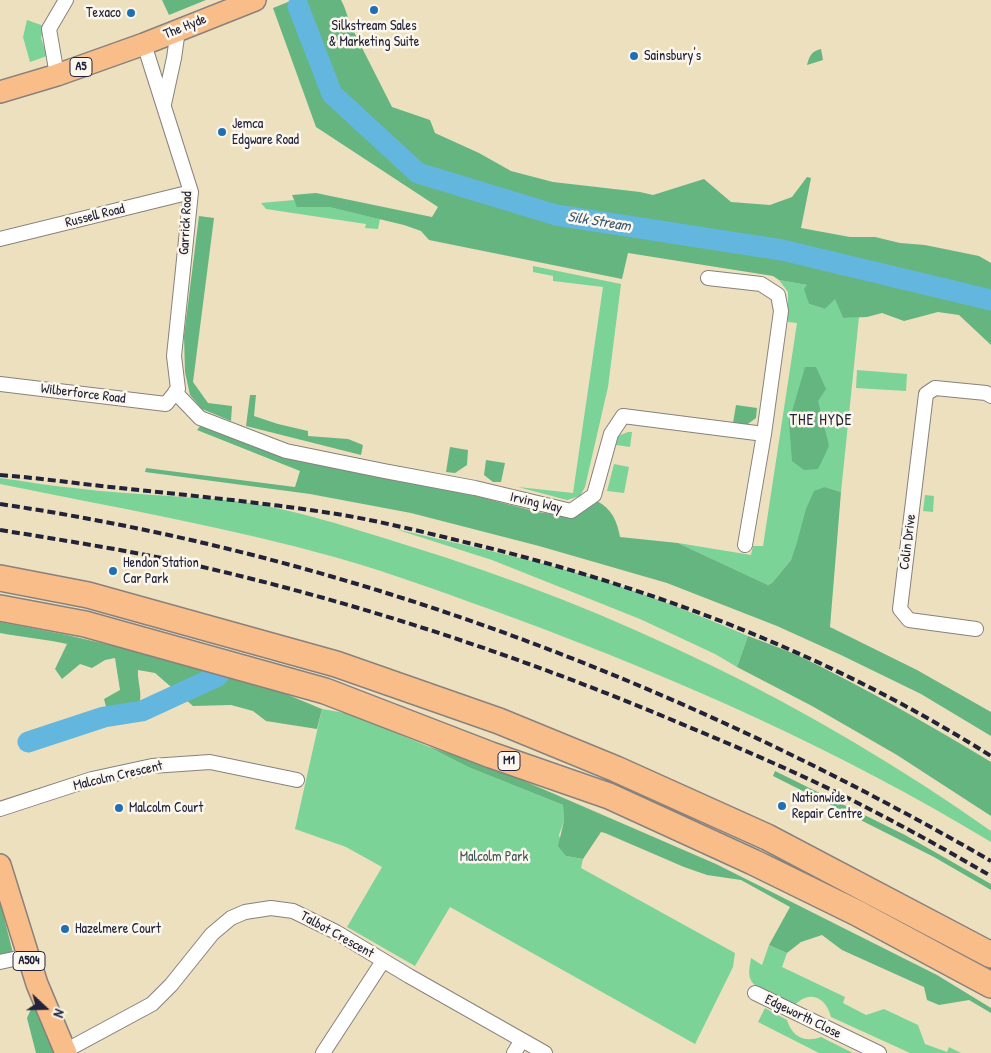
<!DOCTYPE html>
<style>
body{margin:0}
#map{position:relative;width:991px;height:1053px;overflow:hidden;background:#ede0bf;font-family:"Patrick Hand",sans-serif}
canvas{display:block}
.north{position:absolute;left:20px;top:983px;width:50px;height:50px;-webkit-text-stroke:4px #fbf7ec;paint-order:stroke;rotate:111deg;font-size:14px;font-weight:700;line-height:20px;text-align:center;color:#22223b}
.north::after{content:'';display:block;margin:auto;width:18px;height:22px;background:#22223b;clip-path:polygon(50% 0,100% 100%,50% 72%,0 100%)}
</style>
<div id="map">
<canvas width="991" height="1053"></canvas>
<div class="north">N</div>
</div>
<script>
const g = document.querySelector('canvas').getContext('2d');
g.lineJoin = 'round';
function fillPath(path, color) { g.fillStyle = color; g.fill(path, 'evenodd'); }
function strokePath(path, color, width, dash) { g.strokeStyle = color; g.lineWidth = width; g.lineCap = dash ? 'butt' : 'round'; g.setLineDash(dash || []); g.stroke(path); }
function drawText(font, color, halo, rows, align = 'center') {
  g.font = font + ' "Patrick Hand",sans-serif'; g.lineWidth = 5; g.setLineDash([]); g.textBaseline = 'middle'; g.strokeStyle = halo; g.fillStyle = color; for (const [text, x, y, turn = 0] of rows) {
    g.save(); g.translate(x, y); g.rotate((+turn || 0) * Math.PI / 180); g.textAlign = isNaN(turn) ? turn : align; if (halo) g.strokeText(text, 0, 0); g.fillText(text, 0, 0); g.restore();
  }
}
const green = new Path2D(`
 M27,20L44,26L41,38L47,56L30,62L23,37Z
 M294,200L298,207H329L380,219L378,229L365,228L366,224L266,209L261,203Z
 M533,266L621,284L608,387L585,487L580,496L567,500L518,487L573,493L603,287L553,281V276L533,272Z
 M779,280L807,285L809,304L825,309L835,298L843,318L859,317L841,492L825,487L791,560L772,583L768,585L678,543L751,555L753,546H763L797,323L788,322V292Z
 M857,370L907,374L906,391L856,388Z
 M628,432H632L630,447L616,445L618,436Z
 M614,464L629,467L624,493L607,491Z
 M0,478C25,481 49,486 74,488C106,492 138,494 170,496C200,499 232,499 261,505C310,514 358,530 406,545C615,609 811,704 991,831V842C841,751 679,679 514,618C456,597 397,575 338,558C227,527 113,507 0,484Z
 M925,495L934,496L933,512L923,511Z
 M395,529C460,544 526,558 591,577C645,593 696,614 748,636L737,667L715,654L640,619L492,560Z
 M322,709L351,714L427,746L468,767L563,805L564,821L559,835L566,856L583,859L581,868L735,953L733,967L695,1044L450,907L415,966L347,927L382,867L346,847L295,829Z
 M769,945L787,953L782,967L845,997L843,1003L866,1015L884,1009L918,1025L925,1044L947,1052L949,1047L961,1053H910L831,1017C828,1005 819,993 805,998C801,999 797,1003 794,1005C785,1000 757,990 752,982C747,975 750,966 751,958L762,965Z
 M765,1008L787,1020C792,1037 805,1043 821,1037L853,1053H819L758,1022Z`);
const forest = new Path2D(`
 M162,0H206L169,15Z
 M293,0H341L344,6L351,26L392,107L430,120L435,133L479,153L511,171L553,182L640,192L653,195L704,179L731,202L770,205L792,197L807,177L811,178L801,228L850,237H875L900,243L925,245L979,256L991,263V345L959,315L938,312L904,321L882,313L867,317L843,318L835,299L825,309L809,304L804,289L807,285L779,280L773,276L628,253L622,279L429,240L421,231L404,225L329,207H297L292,195L316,193L432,217L438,207L316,127L273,8Z
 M821,49L823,60L807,65C809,57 811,51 821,49Z
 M199,216L214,218L193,382L208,403L232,406L231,421L202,409L190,395L185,372L184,336Z
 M805,367H816L826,389L818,401L829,446L818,469L804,470L792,461L789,422Z
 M250,395H256L254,416L278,424L308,431V436L348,439L363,445L361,455L246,426Z
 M736,405L757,408L756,418L745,426L733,423Z
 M201,425L538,512C568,516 572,521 597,501C612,509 617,521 620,537L678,543L768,585L772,583L791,560L796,546L806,509L814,491L825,487L841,492L830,627L917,670L991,712V736L921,694L841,655L777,626L667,583L539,546L411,513L310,494L145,472L146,468L295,487L300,471L197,430Z
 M450,447L468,450L467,465L455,473L446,472Z
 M486,460L505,463L501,482H493L484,475Z
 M0,622L67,635L174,660L269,687L322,709L317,729L266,721L253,711L231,705L193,706L155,673L138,670C137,681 143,694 139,705L108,714L104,699L120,690L115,658L105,660L92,668L80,664L62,679L55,669L67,644C45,639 22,637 0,633Z
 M748,636C764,642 781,648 797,655C864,687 928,724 991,762V816L897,755L812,706L737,667Z
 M427,746L499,770L716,864L937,975L991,1008V1013L969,1000L939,1005L927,1000L924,987L842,950L822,935L801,942L787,953L769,945L790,907L741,880L707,875L684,867L605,833L601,832L583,859L566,856L558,846L564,821L563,805L468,767Z
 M775,771L905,835L991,884V890L934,857L773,776Z
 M0,902L13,953L0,957Z
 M32,1007C49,1020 50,1033 54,1053H36L27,1018Z`);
const river = new Path2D(`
 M298,6L332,94L418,173L556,215L782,250L991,300
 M28,742L104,717L142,711L218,676`);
const street = new Path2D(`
 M57,75L49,29L66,0
 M164,104L174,58L178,30
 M0,239L191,192
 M0,384L166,404L178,389L174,356L191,192L144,44
 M175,392L200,418L286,451L384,471L475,488L571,511L594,495L611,434L623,416L764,434L781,311L778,295L761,284L708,278
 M745,545L764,434
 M976,629L909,620L900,609L926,394L935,388L986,393L991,396
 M0,809L92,779L152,766L210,762L297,780
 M0,962L28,956
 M755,993L879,1053
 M65,1051L152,1004L171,985L212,934L231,918L245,912L271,908L293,911L336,932L409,976L545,1053
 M323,1053L383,961
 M514,1053L522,1040`);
const primary = new Path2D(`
 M0,92L57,75L144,44L255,0
 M0,865L37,984L66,1053`);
const highway = new Path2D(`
 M0,578L88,595L336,664L499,721L616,769L767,837L991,955
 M0,608L85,624L325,691L491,755L609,796L753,862L857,913L991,985`);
const rail = new Path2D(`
 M0,475C40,478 80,484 120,488C194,496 269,503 343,515C389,523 435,535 481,546C660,590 834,657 991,756
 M0,504C351,556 684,684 991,861
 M0,530C56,539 112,548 167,559C342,597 513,653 677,722C744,750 811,778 875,812C914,832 953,854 991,876`);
const markers = [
 [374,10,5,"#1f6fb2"],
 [131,13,5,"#1f6fb2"],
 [634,56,5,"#1f6fb2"],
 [222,132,5,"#1f6fb2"],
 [113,571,5,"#1f6fb2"],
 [782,806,5,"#1f6fb2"],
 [119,808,5,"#1f6fb2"],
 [65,929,5,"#1f6fb2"]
];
const shields = [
 [81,67,22],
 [509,761,22],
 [29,961,32]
];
const shieldNames = [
 ["A5",81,67],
 ["M1",509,761],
 ["A504",29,961]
];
const poiNames = [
 ["Texaco",121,13,"right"],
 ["Silkstream Sales",374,26,"center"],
 ["& Marketing Suite",374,42,"center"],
 ["Sainsbury's",644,56],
 ["Jemca",232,124],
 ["Edgware Road",232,140],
 ["Hendon Station",123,563],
 ["Car Park",123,579],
 ["Nationwide",792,798],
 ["Repair Centre",792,814],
 ["Malcolm Court",129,808],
 ["Hazelmere Court",75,929]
];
const streetNames = [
 ["The Hyde",185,27,-22],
 ["Russell Road",95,216,-14],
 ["Garrick Road",186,223,-87],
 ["Wilberforce Road",83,394,7],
 ["Irving Way",536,503,13],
 ["Colin Drive",908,542,-83],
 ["Malcolm Crescent",118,776,-13],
 ["Talbot Crescent",337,935,29],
 ["Edgeworth Close",803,1017,26]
];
const parkNames = [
 ["Malcolm Park",494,857]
];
const waterNames = [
 ["Silk Stream",599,222,9]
];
const quarterNames = [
 ["THE HYDE",821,421]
];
fillPath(green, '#7bd398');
fillPath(forest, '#64b580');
strokePath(river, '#63b7df', 21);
strokePath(street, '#88817d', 16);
strokePath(primary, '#88817d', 24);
strokePath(highway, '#88817d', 28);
strokePath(street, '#fff', 14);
strokePath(primary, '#f8bd89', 21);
strokePath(highway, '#f8bd89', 25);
strokePath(rail, '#22223b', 4, [8, 4]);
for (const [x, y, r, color] of markers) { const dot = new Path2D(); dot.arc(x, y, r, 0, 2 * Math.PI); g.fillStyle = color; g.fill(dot); strokePath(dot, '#fbf7ec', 2); }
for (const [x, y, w] of shields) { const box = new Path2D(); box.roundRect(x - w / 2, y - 9.5, w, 19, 4); g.fillStyle = '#fbf7ec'; g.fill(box); strokePath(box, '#22223b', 1); }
drawText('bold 12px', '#22223b', null, shieldNames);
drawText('14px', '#22223b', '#fbf7ec', poiNames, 'left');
drawText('14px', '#22223b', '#fbf7ec', streetNames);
drawText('14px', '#3d5757', '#fbf7ec', parkNames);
drawText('italic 15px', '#395674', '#fbf7ec', waterNames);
g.letterSpacing = '1px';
drawText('16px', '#22223b', '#fbf7ec', quarterNames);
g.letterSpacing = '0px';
</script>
